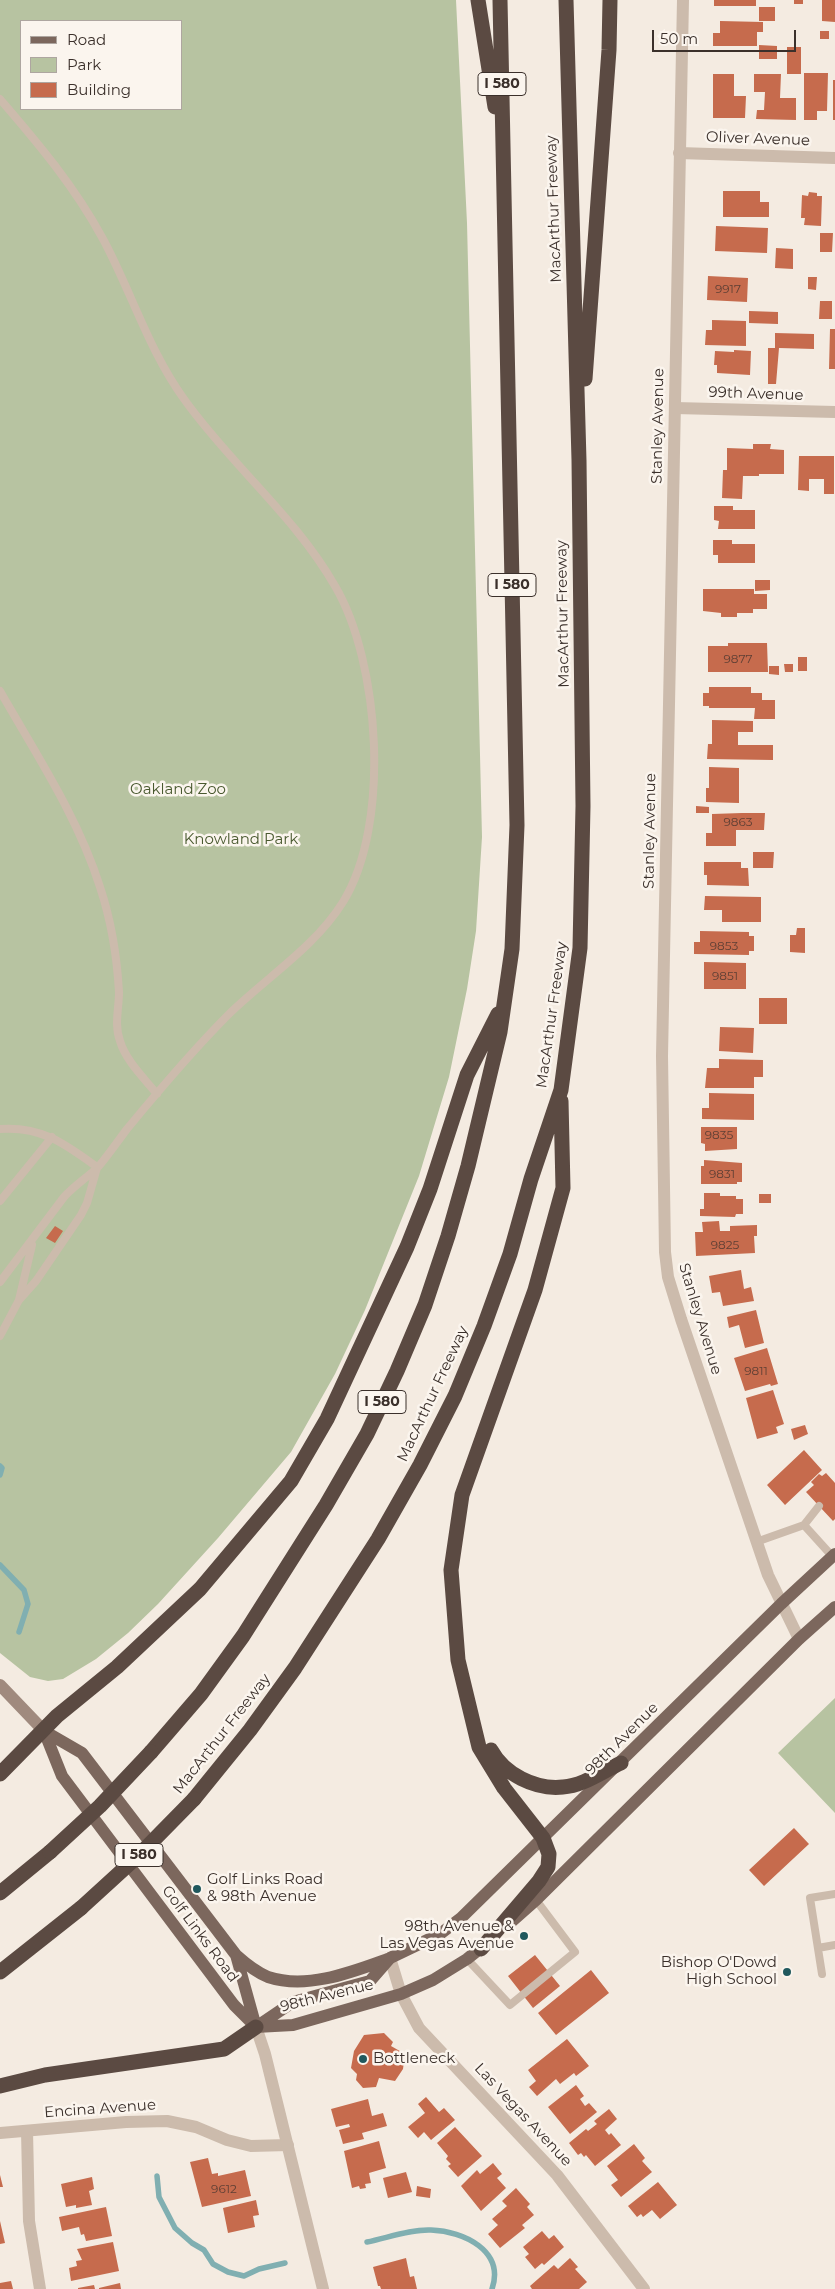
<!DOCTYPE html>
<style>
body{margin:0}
#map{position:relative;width:835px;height:2289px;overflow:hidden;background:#f4ebe1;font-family:Montserrat,sans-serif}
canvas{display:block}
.legend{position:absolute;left:20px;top:20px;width:162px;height:90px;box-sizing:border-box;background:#fbf5ee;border:1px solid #aea6a0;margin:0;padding:6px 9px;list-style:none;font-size:15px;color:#3b302b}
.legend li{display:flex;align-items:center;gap:10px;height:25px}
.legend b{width:25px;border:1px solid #aea6a0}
.scale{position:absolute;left:652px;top:30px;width:144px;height:22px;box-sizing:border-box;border:2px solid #3b302b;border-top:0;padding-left:6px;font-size:15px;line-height:18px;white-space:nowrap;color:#3b302b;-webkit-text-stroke:4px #fbf5ee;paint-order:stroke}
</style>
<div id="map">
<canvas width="835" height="2289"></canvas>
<ul class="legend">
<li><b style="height:6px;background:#7c675d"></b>Road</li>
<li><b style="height:14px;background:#b7c3a1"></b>Park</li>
<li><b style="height:14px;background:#c66b4d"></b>Building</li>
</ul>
<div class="scale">50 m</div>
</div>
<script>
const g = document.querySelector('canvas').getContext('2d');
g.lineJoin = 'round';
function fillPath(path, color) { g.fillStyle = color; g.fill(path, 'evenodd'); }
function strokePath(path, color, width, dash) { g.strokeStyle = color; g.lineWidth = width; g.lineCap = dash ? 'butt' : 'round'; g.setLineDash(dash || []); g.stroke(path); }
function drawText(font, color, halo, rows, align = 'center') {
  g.font = font + ' Montserrat,sans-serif'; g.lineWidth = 5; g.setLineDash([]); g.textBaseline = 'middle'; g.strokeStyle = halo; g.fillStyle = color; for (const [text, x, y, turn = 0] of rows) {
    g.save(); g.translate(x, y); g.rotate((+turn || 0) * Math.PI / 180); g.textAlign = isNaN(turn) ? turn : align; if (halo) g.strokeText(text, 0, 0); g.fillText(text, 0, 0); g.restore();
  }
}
const green = new Path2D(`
 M0,0H456L467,223L482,837L476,931L467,989L449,1077L419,1176L365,1310L335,1374L291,1452L218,1538L158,1604L128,1633L96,1659L63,1679L48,1681L30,1677L0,1653ZM21,21H181V109H21Z
 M835,1698V1813L778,1753Z`);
const stream = new Path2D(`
 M0,1466L2,1468L0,1475
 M0,1565L24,1590L28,1604L19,1632
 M157,2176L159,2197L175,2228L192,2243L204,2250L213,2264L228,2272L244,2276L259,2269L285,2263
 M367,2242C387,2238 411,2229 431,2230C464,2231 505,2251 492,2289`);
const building = new Path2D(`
 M714,0H756V6H714Z
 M794,0H803V4H794Z
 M822,0H835V22L822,21Z
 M759,7H775V21H759Z
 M720,21L763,22V32H757V46H713V33H720Z
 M820,31H829V39H820Z
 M759,45L777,46V59H759Z
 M787,47H801V74H787Z
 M804,73H828L827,111H817V120H804Z
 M713,74H734V96H746L745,118H713Z
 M754,74H781L780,98H796V120L756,119L757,110H764L765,92H754Z
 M833,80H835V120H833Z
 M723,191H760V202H769V217H723Z
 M809,192L817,193V196H822L821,226L804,225L805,218H801L802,195L808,196Z
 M716,226L768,228L767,253L715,251Z
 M820,233H833L832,252H820Z
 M776,248L793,249V269L775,268Z
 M708,276L748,278L747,302L707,300Z
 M808,277H817L816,290L808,289Z
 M820,301H832V319H819Z
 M749,311L778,312V324L749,323Z
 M712,320L746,321V346L705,345L706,330H712Z
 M830,329H835V369H829Z
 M775,333L814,334V349L779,348L776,384H768V348H775Z
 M734,350L751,351L750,375L717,373V365H714L715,351L734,352Z
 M753,444H771L770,449L784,450V474H759V476H743L742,499L722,498L723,470H727V448L753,449Z
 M799,456H834V494H824V479H809V491L798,490Z
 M714,506H733V510H755V529H718L719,521L714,520Z
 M713,540H732V544H755V563H718V555H713Z
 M755,580H770V590L755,591Z
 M703,589H754V594H767V609H753V613H737V617H721V613L703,611Z
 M728,643H767L768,672H708V646H728Z
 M798,657H807V671H798Z
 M784,664H793V672H785Z
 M769,666H779V675L769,674Z
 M709,687H751V693H762V700H775V719H754L755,708H709V706H703V693H709Z
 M712,720L753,721V732H738V745H773V760L707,759L708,744H712Z
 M709,767L739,768V803L706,802V788H709Z
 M696,806L709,807V813H696Z
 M742,813H765L764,830H736V846H706V833H712V814Z
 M753,852H774L773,868H753Z
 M704,862H741V868H748L749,886L707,885V875H704Z
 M705,896L761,897V922H722V910H704Z
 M797,928H805V953L790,952V935H796Z
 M700,931L749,932V936H754V951H749V955L694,954V942H700Z
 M704,962L746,963V989H704Z
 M759,998H787V1024H759Z
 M720,1027L754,1028L753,1053L719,1051Z
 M719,1059L763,1060V1077H754V1088H705L707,1068H719Z
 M709,1093L754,1094V1120L702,1119V1108H709Z
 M701,1127H737V1149L705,1151V1144L701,1143Z
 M704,1160L742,1163V1182H737V1184H701V1166H704Z
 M704,1193H720V1196H736V1199H743V1214H736L735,1217L700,1216V1209H704Z
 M759,1194H771V1203H759Z
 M719,1221L720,1231H730V1226L757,1225V1236H754L755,1253L696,1256L695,1232H703L702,1222Z
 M55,1226L63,1231L55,1243L46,1238Z
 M741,1270L744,1289L751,1287L754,1301L723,1306L720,1292L712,1293L709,1276Z
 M756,1310L764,1343L745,1348L739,1325L729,1328L727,1317Z
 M767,1348L778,1384L771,1386L770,1384L745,1391L734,1358Z
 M773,1390L784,1424L776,1427L778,1433L757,1439L746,1398Z
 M805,1425L808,1434L794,1440L791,1429Z
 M804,1450L822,1470L785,1505L767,1485Z
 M826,1473L835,1483V1519L833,1521L806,1492L814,1485L811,1482L819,1474L822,1476Z
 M794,1828L809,1844L764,1886L749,1870Z
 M535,1955L560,1986L533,2008L508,1976Z
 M591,1970L609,1993L556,2035L538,2013Z
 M384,2033L393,2042L391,2046L405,2054L403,2069L395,2081L379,2078L376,2087L363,2088L356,2080L357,2074L351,2068L354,2051L364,2035Z
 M567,2039L589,2066L576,2076L574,2073L560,2084L556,2079L537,2096L529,2087L536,2081L528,2070Z
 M576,2085L584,2096L580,2099L585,2106L589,2103L597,2112L570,2134L548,2107Z
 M426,2097L439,2112L444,2108L455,2120L431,2140L424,2132L418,2138L408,2127L425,2113L418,2104Z
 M368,2099L372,2116L383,2113L387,2126L362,2133L364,2139L343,2144L339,2130L350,2127L349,2124L336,2127L331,2109Z
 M609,2109L617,2119L605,2130L609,2135L611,2133L621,2145L595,2166L586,2155L584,2157L581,2153L578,2155L569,2143L586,2129L588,2131L597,2124L594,2121Z
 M455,2127L482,2156L458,2177L448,2166L451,2164L446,2159L448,2156L437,2143Z
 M379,2141L386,2168L369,2173L371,2183L365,2184L366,2188L360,2189L359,2186L352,2188L344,2151Z
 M634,2144L645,2158L642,2161L652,2172L621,2197L611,2185L618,2180L607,2166Z
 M208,2158L212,2174L218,2173V2176L245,2170L251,2196L202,2207L190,2162Z
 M493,2163L502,2174L497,2178L506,2188L481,2211L461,2186L477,2170L480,2174Z
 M406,2172L412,2192L388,2198L383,2178Z
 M0,2175L3,2187H0Z
 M92,2177L94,2189L89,2191L92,2205L76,2208V2205L66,2207L61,2184Z
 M658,2182L677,2205L660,2219L652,2210L643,2217L641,2214L637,2217L628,2206Z
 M417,2186L431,2189L430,2198L416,2196Z
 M516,2188L530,2204L527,2207L534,2215L522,2225L525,2228L500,2248L488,2234L498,2225L492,2219L507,2206L502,2201Z
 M256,2200L259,2215L253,2216L255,2227L228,2233L223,2208Z
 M106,2207L112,2236L86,2241L84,2234L81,2235L79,2227L62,2231L59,2217Z
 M0,2221L5,2243L0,2244Z
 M542,2231L549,2239L554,2235L564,2247L544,2265L542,2263L535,2269L525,2257L529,2254L523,2247Z
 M113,2242L119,2271L71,2281L69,2268L77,2266L76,2261L82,2260L77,2249Z
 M406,2258L410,2277L414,2276L417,2289H381L380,2286H378L373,2267Z
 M570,2258L578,2267L575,2269L587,2282L579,2289H532L530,2286L554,2265L558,2269Z
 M11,2281L13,2289H0V2283Z
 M120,2283L121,2289H99V2288Z
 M94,2285L95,2289H78V2288Z`);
const service = new Path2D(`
 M0,99C38,143 75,187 103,239C131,291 149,351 184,399C231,465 295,516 335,586C380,662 391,825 343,902C315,947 267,977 229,1014C193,1050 160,1089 127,1129C118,1141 109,1154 99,1166C88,1177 75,1185 64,1197L0,1282
 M0,691C36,754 78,817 100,887C111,920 117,957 119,992C119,1008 114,1025 120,1041C126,1061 144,1078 157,1094
 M0,1129C42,1126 65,1144 97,1167
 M0,1201L52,1137
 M19,1300L36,1281L81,1215L87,1203L97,1168
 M0,1336L19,1300L32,1245
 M819,1506L804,1525L832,1556
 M756,1542L804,1525
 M818,1948L835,1945
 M467,1959L510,2005L575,1952L536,1900
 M822,1974L810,1898L835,1894`);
const minor = new Path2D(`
 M679,153L835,158
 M675,408L835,412
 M390,1958L401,1994L419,2028L557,2175L644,2289
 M27,2131L29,2221L40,2289
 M0,2133L126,2122L167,2121L196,2127L227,2140L251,2146L288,2145`);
const tertiary = new Path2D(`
 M683,0L662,1056L665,1252L668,1277L681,1319L768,1575L799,1639
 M256,2027L265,2054L323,2289`);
const secondary = new Path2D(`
 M0,1685L44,1731`);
const primary = new Path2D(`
 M44,1731L82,1753L236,1955L256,2027
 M44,1731L62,1776L234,2005L254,2025
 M510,1923L536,1900L799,1639L835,1607
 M236,1955C246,1964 256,1972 268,1977C307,1990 352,1972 388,1959
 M256,2027L293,2002L370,1981L390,1958L440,1934L461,1918L781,1604L835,1554
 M256,2027L293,2025L401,1994L433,1980L467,1959L487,1943`);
const motorway = new Path2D(`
 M478,0L495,107
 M585,379L609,50L610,0
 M491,1750C504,1774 535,1790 563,1787C583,1786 603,1771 621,1763
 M151,1752L201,1694L243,1636L326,1505L367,1434L397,1371L425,1305L448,1236L468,1166L500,1032L512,949L517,825L500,0
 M0,1774L57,1716L117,1667L200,1589L291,1481L327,1419L407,1247L430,1189L467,1075L498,1014
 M194,1799L250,1730L295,1668L378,1539L420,1465L455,1396L484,1326L510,1254L531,1179L561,1090L580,948L583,806L579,460L566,0
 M0,1893L50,1852
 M481,1949L539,1881L548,1867L549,1854L543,1838L504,1788L479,1747L458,1660L451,1570L462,1495L535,1290L563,1188L561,1101
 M0,1972L81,1908
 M0,2086L45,2075L224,2049L256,2027`);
const motorwayBridge = new Path2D(`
 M50,1852L100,1806L151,1752
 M81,1908L138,1856L194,1799`);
const markers = [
 [197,1889,5,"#20585d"],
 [524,1936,5,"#20585d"],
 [787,1972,5,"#20585d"],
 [363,2059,5,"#20585d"]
];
const numberNames = [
 ["9917",728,289],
 ["9877",738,659],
 ["9863",738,822],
 ["9853",724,946],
 ["9851",725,976],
 ["9835",719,1135],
 ["9831",722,1174],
 ["9825",725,1245],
 ["9811",756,1371],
 ["9612",224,2189]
];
const shields = [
 [502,84,48],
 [512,585,48],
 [382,1402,48],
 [139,1855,48]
];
const shieldNames = [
 ["I 580",502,84],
 ["I 580",512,585],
 ["I 580",382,1402],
 ["I 580",139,1855]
];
const streetNames = [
 ["Oliver Avenue",758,139,2],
 ["MacArthur Freeway",554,209,-92],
 ["99th Avenue",756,394,2],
 ["Stanley Avenue",658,426,-89],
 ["MacArthur Freeway",563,614,-91],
 ["Stanley Avenue",650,831,-89],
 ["MacArthur Freeway",552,1015,-82],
 ["Stanley Avenue",700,1319,73],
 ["MacArthur Freeway",433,1394,-65],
 ["MacArthur Freeway",222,1734,-52],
 ["98th Avenue",622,1739,-45],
 ["Golf Links Road",200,1934,53],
 ["98th Avenue",327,1996,-14],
 ["Encina Avenue",100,2109,-4],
 ["Las Vegas Avenue",523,2115,47]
];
const parkNames = [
 ["Oakland Zoo",178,790],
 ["Knowland Park",241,840]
];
const poiNames = [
 ["Golf Links Road",207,1880],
 ["& 98th Avenue",207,1897],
 ["98th Avenue &",514,1927,"right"],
 ["Las Vegas Avenue",514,1944,"right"],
 ["Bishop O'Dowd",777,1963,"right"],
 ["High School",777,1980,"right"],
 ["Bottleneck",373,2059]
];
fillPath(green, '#b7c3a1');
strokePath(stream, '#80afb1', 5.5);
fillPath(building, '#c66b4d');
strokePath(service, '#ccbbac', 8);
strokePath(minor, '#ccbbac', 12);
strokePath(tertiary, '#ccbbac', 12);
strokePath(secondary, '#a08a7e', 12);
strokePath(primary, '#7c675d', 12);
strokePath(motorway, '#5b4a42', 15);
strokePath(motorwayBridge, '#5b4a42', 15);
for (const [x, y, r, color] of markers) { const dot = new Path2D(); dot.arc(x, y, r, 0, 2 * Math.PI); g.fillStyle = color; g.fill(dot); strokePath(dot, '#fbf5ee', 2); }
drawText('12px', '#5e3f34', null, numberNames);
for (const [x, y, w] of shields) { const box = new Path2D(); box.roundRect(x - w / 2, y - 11.5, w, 23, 4); g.fillStyle = '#fbf5ee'; g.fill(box); strokePath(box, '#3b302b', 1); }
drawText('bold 14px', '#3b302b', null, shieldNames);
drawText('15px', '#3b302b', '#fbf5ee', streetNames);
drawText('15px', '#49592f', '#fbf5ee', parkNames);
drawText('15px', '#3b302b', '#fbf5ee', poiNames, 'left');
</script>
